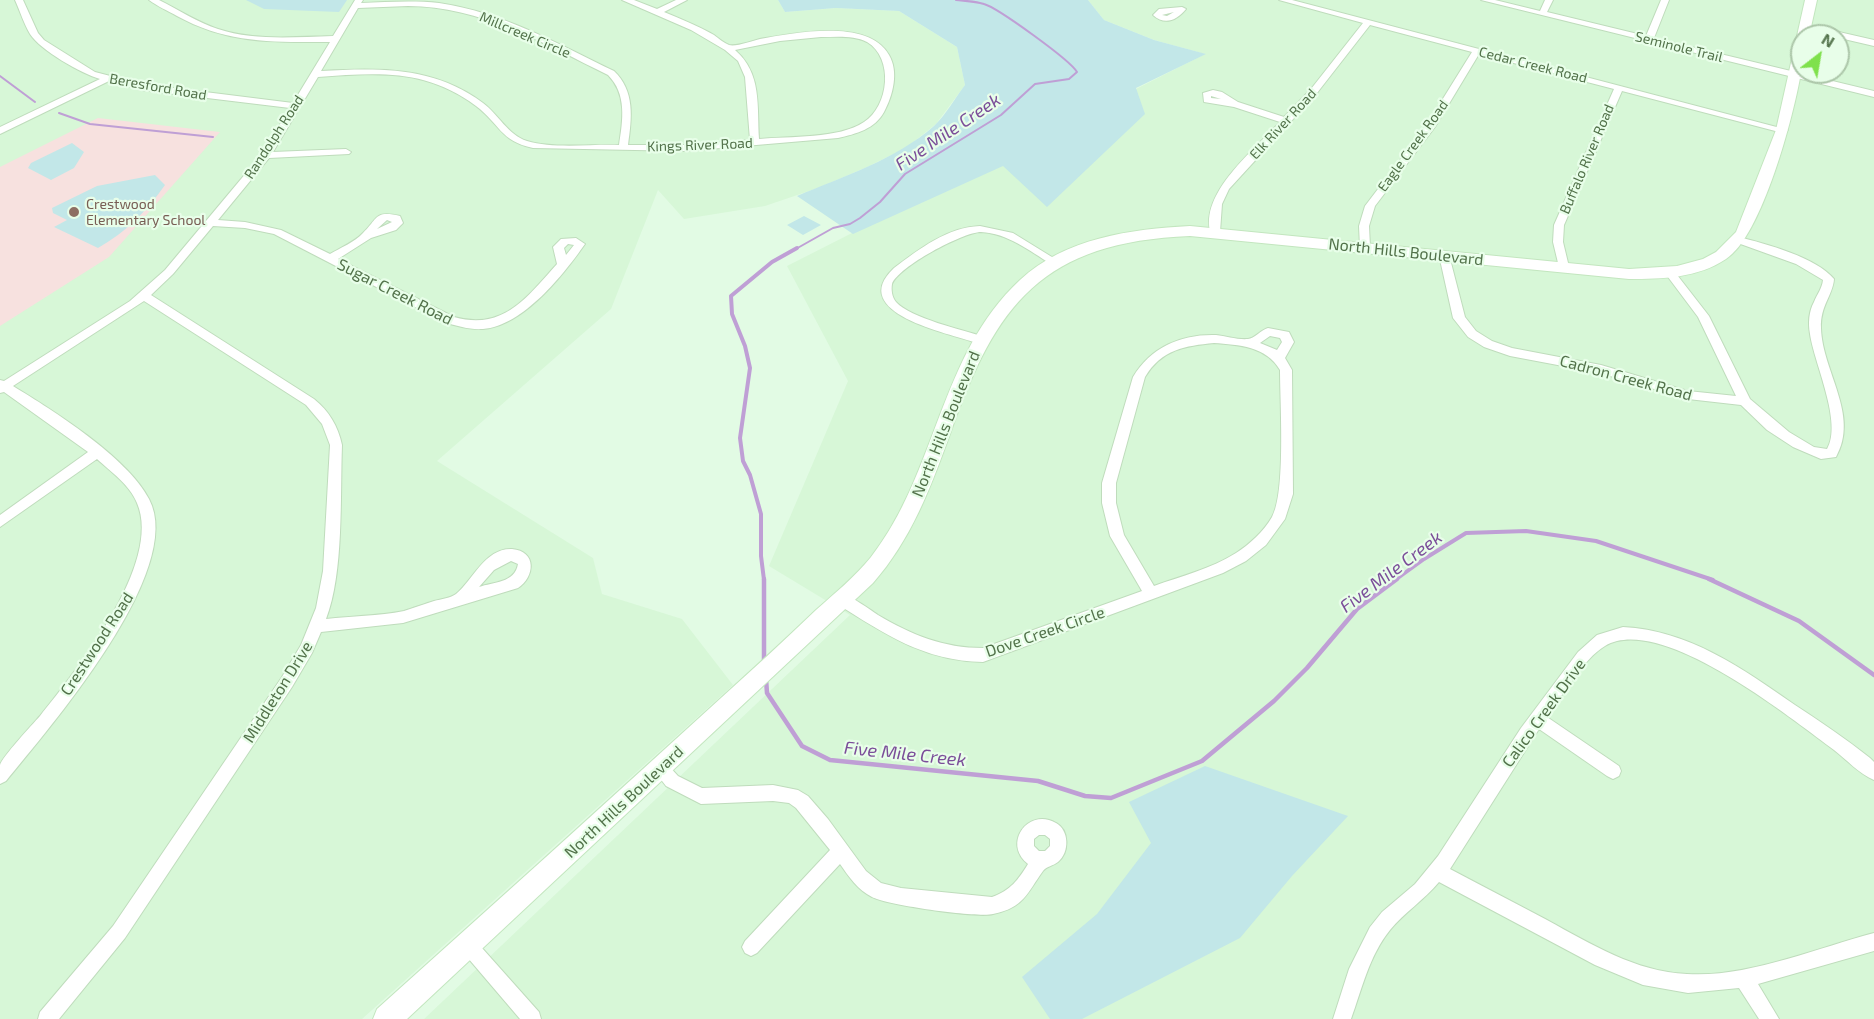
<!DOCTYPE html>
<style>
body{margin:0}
#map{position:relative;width:1874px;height:1019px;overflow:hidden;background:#e2fbe4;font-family:"Exo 2",sans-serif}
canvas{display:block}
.north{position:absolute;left:1790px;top:24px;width:60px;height:60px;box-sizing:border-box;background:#e8fee9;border:2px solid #acc6a9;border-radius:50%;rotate:31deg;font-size:16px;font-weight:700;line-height:24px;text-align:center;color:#52724a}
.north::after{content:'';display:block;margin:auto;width:21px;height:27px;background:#7fe14c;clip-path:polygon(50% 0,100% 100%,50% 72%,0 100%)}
</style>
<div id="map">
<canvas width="1874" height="1019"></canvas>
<div class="north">N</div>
</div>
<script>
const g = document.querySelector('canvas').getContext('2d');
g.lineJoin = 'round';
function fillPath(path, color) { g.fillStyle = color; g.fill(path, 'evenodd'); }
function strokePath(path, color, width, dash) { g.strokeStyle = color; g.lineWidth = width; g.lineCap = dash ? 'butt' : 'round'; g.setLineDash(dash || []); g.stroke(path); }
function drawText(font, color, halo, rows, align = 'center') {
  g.font = font + ' "Exo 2",sans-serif'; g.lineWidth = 4.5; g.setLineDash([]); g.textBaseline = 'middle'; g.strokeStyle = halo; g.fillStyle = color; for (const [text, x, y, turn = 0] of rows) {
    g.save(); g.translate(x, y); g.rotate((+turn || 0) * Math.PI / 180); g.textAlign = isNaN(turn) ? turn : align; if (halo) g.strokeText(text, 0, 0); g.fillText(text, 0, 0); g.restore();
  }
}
const residential = new Path2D(`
 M0,0H778L785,12L836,8L899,11L957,47L965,85L936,124L906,148L867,167L818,188L765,206L684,219L658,190L611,309L437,461L593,558L602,594L682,619L733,685L362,1019H0Z
 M1088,0H1874V1019H424L850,615L769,566L848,381L787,266L1205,54L1154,40L1104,20ZM1802,36H1838V72H1802Z`);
const education = new Path2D(`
 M98,118L220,132L109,257L0,326V167Z`);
const green = new Path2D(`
 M246,0H347L339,12L264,9Z
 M778,0H1088L1104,20L1154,40L1206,54L1136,88L1145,114L1047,207L1003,166L853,234L797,196C844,176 895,160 934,126C946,115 955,98 965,85L957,47L899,11L836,8L785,12Z
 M72,143L84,152L74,168L51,180L28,168L31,163Z
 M155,175L165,185C146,212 126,232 98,248L54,227L67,220L53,213L52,208L97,186Z
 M804,216L821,225L803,235L787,225Z
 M1205,766L1348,816L1292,876L1240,938L1082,1019H1050L1022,977L1097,914L1151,843L1129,802Z`);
const streamFar2 = new Path2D(`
 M0,76L35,102
 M59,113L90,124L213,137
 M794,250L833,228L850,224L860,218L880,202L905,174L1001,115L1035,84L1069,79L1077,72C1070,60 998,8 984,4C975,1 965,1 956,0`);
const streamFar1 = new Path2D(`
 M764,580L761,556V514L750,475L743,461L740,438L750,368L745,346L732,314L731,296L772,262L797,248
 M1395,580L1424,559L1466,533L1526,531L1596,541L1713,580`);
const stream = new Path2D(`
 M764,579V663
 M1709,579L1799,621L1874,675
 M766,679L767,693L802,746L830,760L1038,781L1085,796L1111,798L1202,761L1274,701L1307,668L1357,609L1397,579`);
const street = new Path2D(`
 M15,0H23L38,33L44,40L95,72L141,84L293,103L330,42C273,42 228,44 177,16C168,11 157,6 149,0H159C179,10 197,22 218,29C254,41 295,37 333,36L355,0H363L361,3C387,2 413,0 439,3C502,12 558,44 614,71C635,91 632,118 628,145H686L750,140L745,77L738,61L725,50L691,30L622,0H634L657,9L676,0H687L664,12C681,19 698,26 714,35C718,38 724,43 729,45C736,47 752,41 760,39C795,33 868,18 889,55C899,72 893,95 884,112C875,129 856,134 838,138L686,151L533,148C500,141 500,124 476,106C425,68 377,73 318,77L273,152L346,149L351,152L349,154L269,158L218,220L245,222L281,230L330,254C340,248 355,242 363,233C378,219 374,210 400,216L403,223L396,230L371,238L338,259L454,317C504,331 527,297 557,264L553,247L561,239L576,238L585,244C564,274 523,326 483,329C470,330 458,326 446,323L274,234L245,228L213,226L173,274L151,295L314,399C329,411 338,426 342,445C340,496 344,573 326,619C351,616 379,616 404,611C414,608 424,604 434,601C441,599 451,598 456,594C473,580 485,548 512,549C537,551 535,577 518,588L403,623L321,632L312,653L292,687L125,938L59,1019H38L40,1012L113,926L282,677L301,645L316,608L323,571L330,445L322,424L306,405L144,301L13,386C54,411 127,457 149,499C187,570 49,728 6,781L0,784C0,778 0,771 0,765C2,757 32,725 40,716C76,671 163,563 137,503C130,485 110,471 97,459L0,527V515L88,452L4,392L0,393V380L4,381L130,301L165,270L262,154L290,108L141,90L109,81L0,134V127L100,79C82,74 40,50 30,34C24,24 20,11 15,0ZM408,6C480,6 545,44 608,75C627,94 623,120 619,145C591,144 553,149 527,141C508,135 498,114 483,103C434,66 379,68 321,71L358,8ZM821,37C836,37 854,35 867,42C894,58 889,106 864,122C839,139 790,136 759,139C757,106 762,73 735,50L780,41ZM387,220L392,222L377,229ZM568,244L574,245L566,255L564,248ZM511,561L518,564C515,583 493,582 479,587L494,570Z
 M1279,0H1292L1788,130L1783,133L1622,91L1564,225L1563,242L1569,267L1564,270L1559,267L1553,242L1554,225L1614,89L1479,54L1435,127L1375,206L1369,226L1370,247L1365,250L1360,247L1359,226L1365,206L1426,126L1472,52L1370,25L1317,93L1229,189L1222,204L1220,232L1219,234H1211C1198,194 1255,149 1280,122L1234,107L1204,102L1203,93L1213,90L1222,92L1238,102L1284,117L1311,89L1363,23ZM1211,96L1221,99L1211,98Z
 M1481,0H1495L1540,11L1545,0H1553L1547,12L1646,36L1661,0H1669L1654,38L1874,91V97Z
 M1182,7L1186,9C1177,20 1165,26 1153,15L1159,9ZM1174,12L1167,16L1162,15Z
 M1804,24L1874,40V46L1801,29V25Z
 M980,226L1013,233L1060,262L1055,265L1051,264C1030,251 1007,233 981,232C963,232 898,267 892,284C891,290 892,297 896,302C910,318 963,330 985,337L987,340L985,343H977C948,333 846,313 894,268C919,249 948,227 980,226Z
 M1739,237C1766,244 1816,257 1834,279C1833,295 1820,306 1821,328C1822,371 1860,415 1836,457L1821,459L1793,447L1767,430L1741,405L1688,399L1600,373L1510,356L1484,347L1468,337L1453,318L1439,255L1444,252L1449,255L1465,317L1476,331L1492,341L1512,348L1601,365L1688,391L1736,396L1698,317L1665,273L1670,270L1674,271L1709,316L1750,399L1789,432L1814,447L1827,449C1843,423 1814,363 1810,334C1808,323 1809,311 1814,302C1817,294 1822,289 1823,280L1796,264L1735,242V238Z
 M1268,328L1289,332L1294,342L1285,358L1292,370L1293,494L1285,519L1266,545L1246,561L1223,573L983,662C924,661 885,634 837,604L835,600L837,596L842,594C855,598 867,608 878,615C912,635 943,648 983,648L1142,591L1110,536L1102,503V483L1133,377C1151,347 1181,334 1216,335C1226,336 1238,340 1248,339C1254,339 1261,330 1268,328ZM1270,336L1280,338L1282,342L1277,350L1260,343ZM1214,343C1239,345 1266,346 1280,370C1280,403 1286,492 1272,517C1264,531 1249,545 1236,553C1211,569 1181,576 1154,586L1124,535L1116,503V483L1145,377C1162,349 1185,346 1214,343Z
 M1623,627C1689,630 1743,669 1795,705C1821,722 1846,739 1870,758L1874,762V780C1859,774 1846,759 1834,750C1789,717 1660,613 1605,646C1583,659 1562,696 1547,717L1619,766L1621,771L1619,776L1613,779L1607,776L1539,729L1450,869C1482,886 1515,903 1547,920C1591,944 1636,972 1687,974C1746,978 1817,948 1874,933V951L1758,984L1779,1019H1759L1739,988L1688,993L1643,985L1595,965L1439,882C1424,900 1404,913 1390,930C1369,956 1362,989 1351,1019H1333L1349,969L1370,927L1382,912L1415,884L1438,856L1521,728L1578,652L1597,635Z
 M660,760L666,763L678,776L702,788L773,785L798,790L808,796L828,819L866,871L881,883L901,888L992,897C1011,890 1018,880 1028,864C1002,844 1028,807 1056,823C1069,830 1070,852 1058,862C1053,866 1047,866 1043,871C1027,893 1024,908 993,914C978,918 886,905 872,897C858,890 849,877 840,864L757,953L751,956L745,953L742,947L745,941L830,850L796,808L789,803L773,801L701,804L666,786L652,768L654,763ZM1039,835H1045L1050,839V846L1045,851H1039L1034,846V839Z
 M468,936L474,939L539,1012L541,1019H520L462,951L459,945L462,939Z`);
const secondary = new Path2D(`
 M1805,0H1817L1809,36H1802C1802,48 1803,61 1801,72C1794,115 1762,236 1726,259C1698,278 1662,279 1629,279L1190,236C1043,242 996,303 950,434C931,487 911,540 873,583L407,1019H373L377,1009C492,906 607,802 721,698C753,669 785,640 816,610C835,593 855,577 871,557C937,473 939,355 1020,280C1065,238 1131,229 1190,226L1629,269L1677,266L1703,259L1716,252L1736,232L1776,130Z`);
const markers = [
 [74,212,6,"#8d6e63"]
];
const farStreetnames = [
 ["Millcreek Circle",525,35,23],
 ["Seminole Trail",1679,47,14],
 ["Cedar Creek Road",1533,65,14],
 ["Beresford Road",158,87,10],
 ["Elk River Road",1283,124,-47],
 ["Randolph Road",274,137,-57],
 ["Kings River Road",700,145,-2],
 ["Eagle Creek Road",1413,146,-54],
 ["Buffalo River Road",1587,159,-67]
];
const farEducationnames = [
 ["Crestwood",86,204],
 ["Elementary School",86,220]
];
const streetNames = [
 ["North Hills Boulevard",1406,252,6],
 ["Sugar Creek Road",395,292,27],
 ["Cadron Creek Road",1626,378,15],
 ["North Hills Boulevard",946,424,-68],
 ["Dove Creek Circle",1045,632,-19],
 ["Crestwood Road",97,644,-57],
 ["Middleton Drive",278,692,-58],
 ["Calico Creek Drive",1544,713,-54],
 ["North Hills Boulevard",624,802,-43]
];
const waterNames = [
 ["Five Mile Creek",948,132,-34],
 ["Five Mile Creek",1391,572,-37],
 ["Five Mile Creek",905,754,6]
];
fillPath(residential, '#d7f7d7');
fillPath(education, '#f7e1df');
fillPath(green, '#c2e7e8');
strokePath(streamFar2, '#bf9fd5', 2);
strokePath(streamFar1, '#bf9fd5', 4);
strokePath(stream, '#bf9fd5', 4.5);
strokePath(street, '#bfdcbc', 2);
strokePath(secondary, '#c3e6bf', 2);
fillPath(street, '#fff');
fillPath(secondary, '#fff');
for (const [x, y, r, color] of markers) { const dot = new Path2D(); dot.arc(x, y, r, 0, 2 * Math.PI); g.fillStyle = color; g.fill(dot); strokePath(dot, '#e8fee9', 2); }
drawText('14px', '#52724a', '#e8fee9', farStreetnames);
drawText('14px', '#785e54', '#e8fee9', farEducationnames, 'left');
drawText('16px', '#52724a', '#e8fee9', streetNames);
drawText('italic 18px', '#7b4e99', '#e8fee9', waterNames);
</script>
